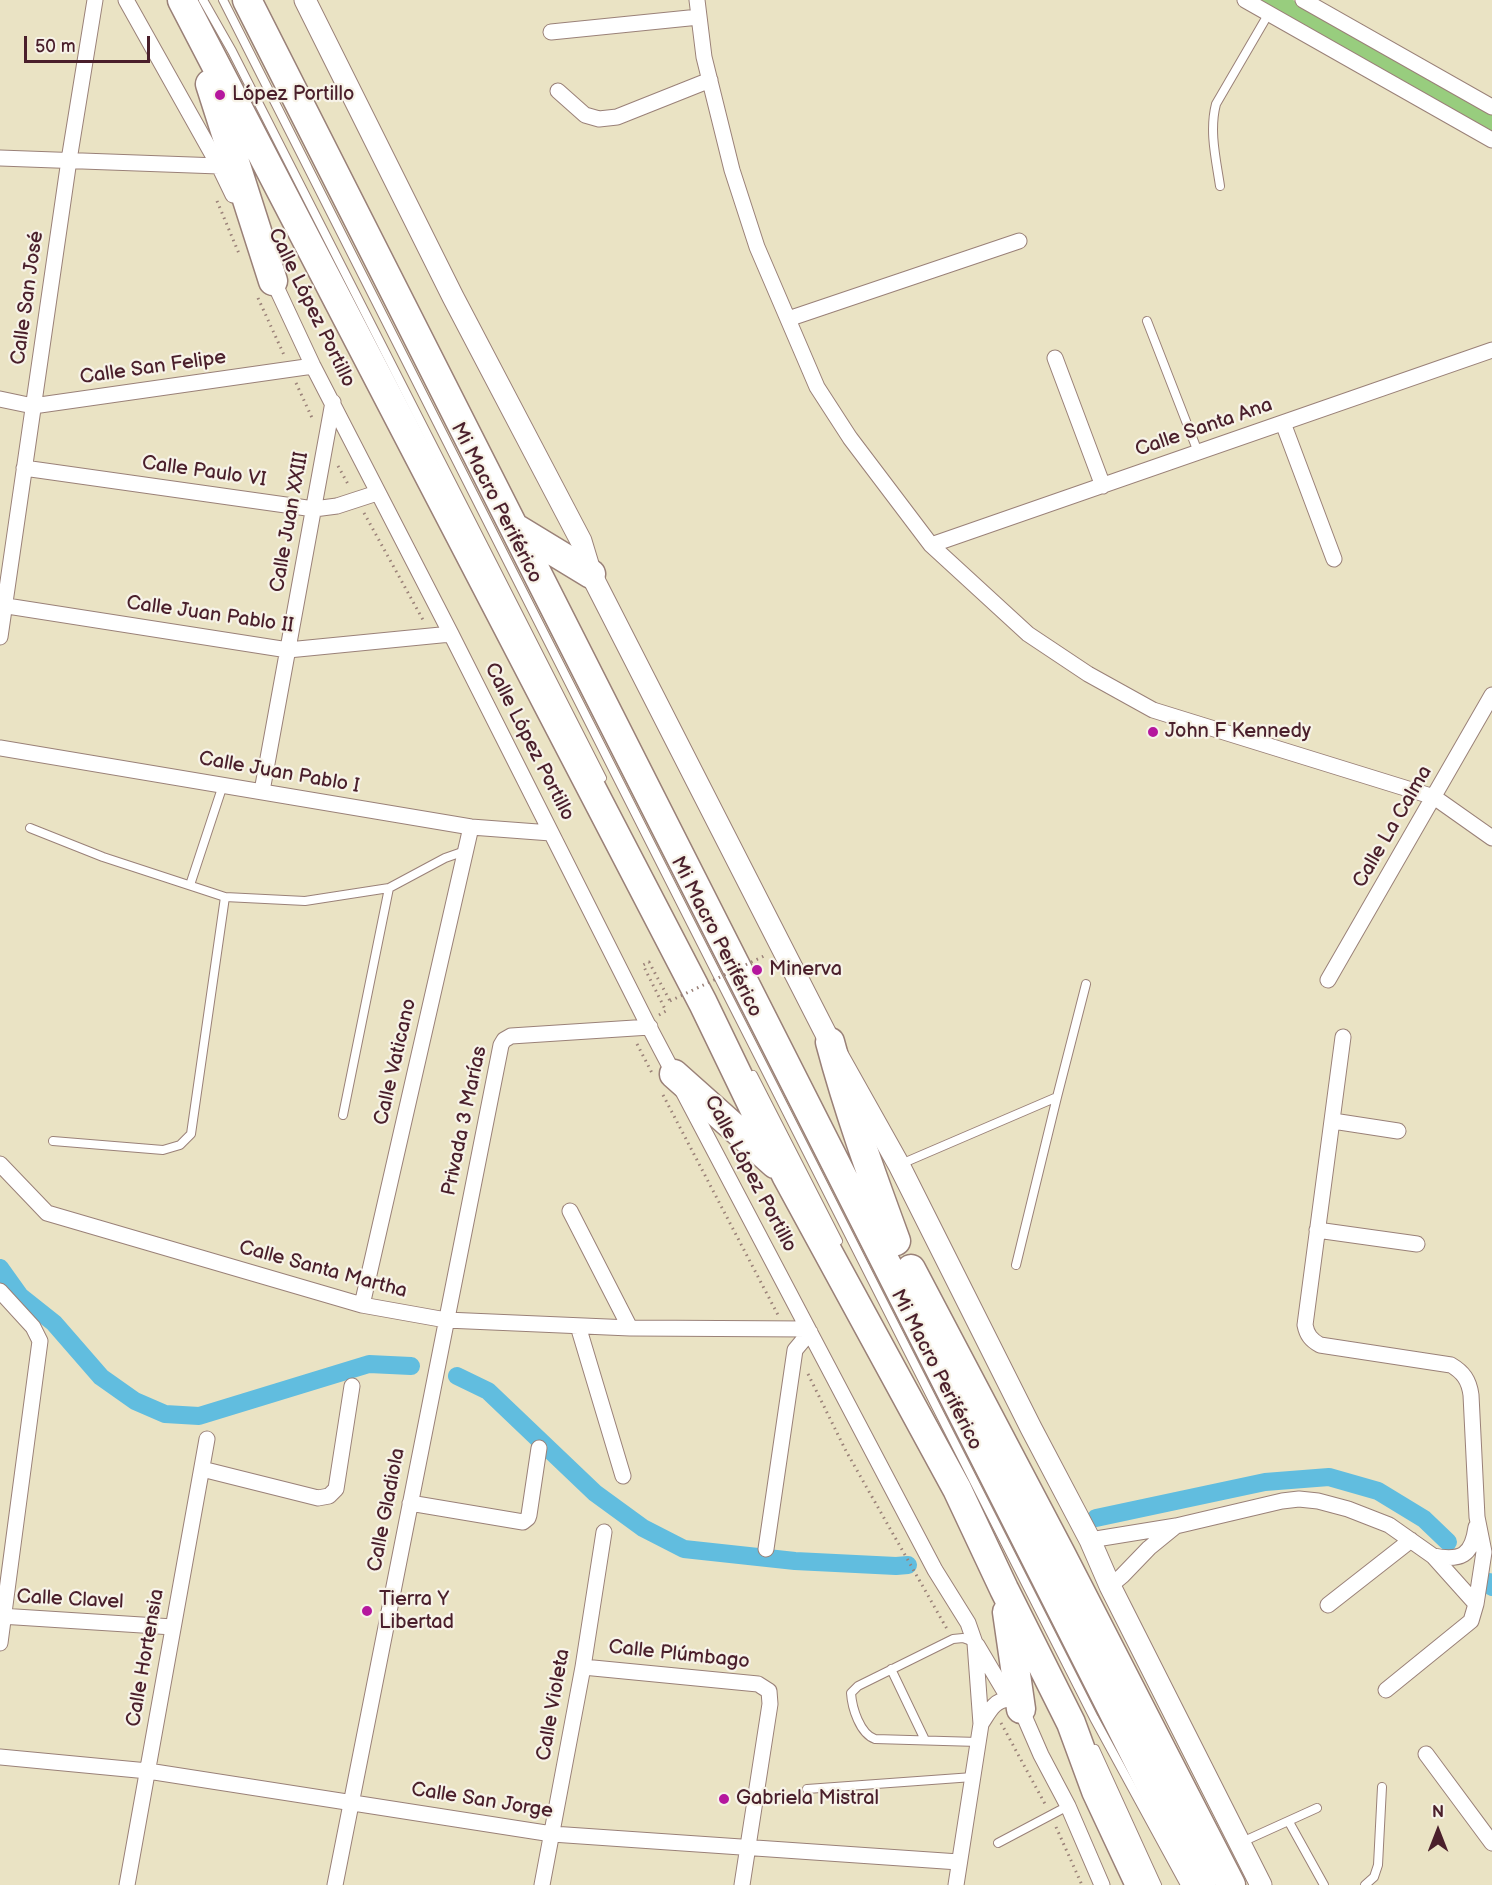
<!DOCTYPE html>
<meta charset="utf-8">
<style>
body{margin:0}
#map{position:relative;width:1492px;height:1885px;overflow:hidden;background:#eae3c4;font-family:"Balsamiq Sans",sans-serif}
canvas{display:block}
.north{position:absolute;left:1408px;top:1801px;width:60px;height:60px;-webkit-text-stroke:4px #f7f3e8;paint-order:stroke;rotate:0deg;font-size:16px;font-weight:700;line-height:24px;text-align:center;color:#4a1f2b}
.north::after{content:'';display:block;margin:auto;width:21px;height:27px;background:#4a1f2b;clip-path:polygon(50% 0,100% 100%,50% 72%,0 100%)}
.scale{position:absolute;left:24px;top:36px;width:126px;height:27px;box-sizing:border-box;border:3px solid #4a1f2b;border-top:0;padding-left:8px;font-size:18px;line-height:21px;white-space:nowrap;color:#4a1f2b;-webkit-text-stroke:4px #f7f3e8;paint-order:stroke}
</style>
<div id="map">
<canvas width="1492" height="1885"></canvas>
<div class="north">N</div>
<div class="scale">50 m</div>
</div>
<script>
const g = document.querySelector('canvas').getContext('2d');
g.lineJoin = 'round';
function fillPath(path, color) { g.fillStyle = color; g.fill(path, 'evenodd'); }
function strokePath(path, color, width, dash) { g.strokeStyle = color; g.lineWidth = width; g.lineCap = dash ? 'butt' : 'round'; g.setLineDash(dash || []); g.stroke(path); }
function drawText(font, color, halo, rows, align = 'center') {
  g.font = font + ' "Balsamiq Sans",sans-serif'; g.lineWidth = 4.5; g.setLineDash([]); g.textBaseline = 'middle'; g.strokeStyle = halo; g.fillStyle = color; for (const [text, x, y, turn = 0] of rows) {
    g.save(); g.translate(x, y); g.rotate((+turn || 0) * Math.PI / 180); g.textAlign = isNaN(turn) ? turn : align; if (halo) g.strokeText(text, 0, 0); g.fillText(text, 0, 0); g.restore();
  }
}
const green = new Path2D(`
 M1256,0H1293L1492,112V135Z`);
const canal = new Path2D(`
 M0,1268L20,1296L54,1323L101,1377L135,1401L165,1414L199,1416L369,1364L411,1366
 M457,1376L488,1391L595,1493L643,1528L684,1549L795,1561L896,1566L908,1565
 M1096,1518L1265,1482L1329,1477L1378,1491L1424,1519L1448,1542
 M1489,1582L1492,1587`);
const path = new Path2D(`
 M217,201L240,256
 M258,298L284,355
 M296,383L313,420
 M338,466L349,486
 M364,513L423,620
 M659,1015L666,1011L643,965L649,962L670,1001
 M637,1044L652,1073
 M663,1095L778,1315
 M808,1374L846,1451L947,1629
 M1001,1723L1045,1804
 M1056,1827L1082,1885`);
const lane = new Path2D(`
 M203,0L232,51L602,778
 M223,0L1094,1718L1185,1885
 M1220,186C1216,159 1209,131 1216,104L1269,13
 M1147,321L1198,452
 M30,828L103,857L225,897L305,901L389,888L445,858L465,851
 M190,885L223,785
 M753,1075L838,1241
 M343,1115L389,888
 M53,1141L163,1150L180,1145L191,1134L225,897
 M901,1164L1057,1097L1086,984
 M1016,1265L1057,1097
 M974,1642L963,1638L953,1639L858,1686L851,1693C852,1708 860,1734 875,1739L978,1742
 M891,1669L925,1740
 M1095,1749L1157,1885
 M807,1789L973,1777
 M1289,1822L1324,1885
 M1242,1842L1317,1808
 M998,1843L1068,1806
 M1365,1885L1374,1877L1378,1865L1382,1787`);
const street = new Path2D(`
 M126,0L219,166L233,195
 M697,0L704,57L732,170L757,247L817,387L850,438L931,545L1028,634L1088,674L1153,710L1434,797L1492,838
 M1245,0L1492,140
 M1303,0L1492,107
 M551,32L699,17
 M558,91L585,115L599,119L617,117L710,80
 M0,158L219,166
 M271,276L313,366L451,634L646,1021L935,1570L968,1623L975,1643L981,1724L956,1885
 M788,319L1019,241
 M1055,358L1103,486
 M0,399L33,406L313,366
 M1283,423L1334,559
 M24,468L314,509L337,506L377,493
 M931,545L1492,350
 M0,605L288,650L451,634
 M0,637L69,160L95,0
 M0,748L471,827L551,833
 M262,791L333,402
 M1328,980L1492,695
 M1343,1037L1305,1325C1307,1335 1311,1340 1320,1345L1451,1365C1463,1372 1469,1380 1471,1395L1477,1517L1484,1552L1476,1604
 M1333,1121L1398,1131
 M0,1164L47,1213L362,1305L446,1320L630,1328L808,1329
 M570,1211L630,1328
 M1317,1230L1417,1244
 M0,1291L33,1327L40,1341L0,1643
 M362,1305L471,827
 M578,1326L623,1476
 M202,1469L318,1498L329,1496L336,1489L352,1386
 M410,1503L523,1522L528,1518L529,1515L539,1448
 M1090,1540L1176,1526L1282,1501L1299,1499L1318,1501L1348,1509L1389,1525L1433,1556L1476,1604L1471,1621L1386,1690
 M766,1549L795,1350L810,1332
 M1433,1556C1461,1561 1472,1556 1476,1527
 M1110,1586L1122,1576L1149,1548L1176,1526
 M1328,1605L1411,1540
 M0,1616L173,1627
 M977,1645L1009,1699
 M583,1667L758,1684L769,1691L770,1704L742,1885
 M981,1724C989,1712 994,1700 1009,1699L1021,1709L1041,1755L1068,1806L1102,1885
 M1426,1754L1492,1843
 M0,1757L148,1771L552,1834L959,1862
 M127,1885L207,1439
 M335,1885L501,1045L504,1040L511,1036L650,1027
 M542,1885L583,1667L604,1532`);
const secondary = new Path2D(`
 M305,0L453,297L581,541L591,574L830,1042L899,1165L1031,1428L1090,1540L1110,1586L1261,1885`);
const highway = new Path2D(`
 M182,0L703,1003L786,1175L957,1489L1004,1589L1071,1723L1096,1791L1140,1885
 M247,0C567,627 882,1257 1201,1885
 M210,84L273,281
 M517,529L591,574
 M830,1042C848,1110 872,1176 896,1241
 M674,1074L775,1164
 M911,1269L1061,1554L1231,1885
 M1007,1612L1021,1709`);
const pathBridge = new Path2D(`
 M670,1001L764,956`);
const markers = [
 [220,95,6,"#b5179e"],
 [1153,732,6,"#b5179e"],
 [757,970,6,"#b5179e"],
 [367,1611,6,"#b5179e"],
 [724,1799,6,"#b5179e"]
];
const poiNames = [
 ["López Portillo",232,95],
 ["John F Kennedy",1165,732],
 ["Minerva",769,970],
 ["Tierra Y",379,1600],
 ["Libertad",379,1623],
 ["Gabriela Mistral",736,1799]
];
const streetNames = [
 ["Calle San José",28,298,-82],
 ["Calle López Portillo",311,308,64],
 ["Calle San Felipe",153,368,-8],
 ["Calle Santa Ana",1204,428,-19],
 ["Calle Paulo VI",204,472,8],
 ["Mi Macro Periférico",496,503,63],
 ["Calle Juan XXIII",290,522,-80],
 ["Calle Juan Pablo II",210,615,8],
 ["Calle López Portillo",529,742,63],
 ["Calle Juan Pablo I",279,773,10],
 ["Calle La Calma",1393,827,-60],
 ["Mi Macro Periférico",716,937,63],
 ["Calle Vaticano",396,1062,-77],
 ["Privada 3 Marías",465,1121,-78],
 ["Calle López Portillo",750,1174,62],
 ["Calle Santa Martha",323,1270,15],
 ["Mi Macro Periférico",936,1370,63],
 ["Calle Gladiola",387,1510,-79],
 ["Calle Clavel",70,1600,3],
 ["Calle Plúmbago",679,1655,6],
 ["Calle Hortensia",146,1658,-80],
 ["Calle Violeta",554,1705,-80],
 ["Calle San Jorge",482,1801,9]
];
fillPath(green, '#98cd7e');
strokePath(canal, '#61bddf', 18);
strokePath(lane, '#9a8178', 10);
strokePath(street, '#9a8178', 17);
strokePath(secondary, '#9a8178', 23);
strokePath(highway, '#9a8178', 31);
strokePath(path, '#9a8178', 3, [1.5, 4.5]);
strokePath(lane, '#fff', 8);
strokePath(street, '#fff', 15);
strokePath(secondary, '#fff', 21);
strokePath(highway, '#fff', 28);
strokePath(pathBridge, '#9a8178', 3, [1.5, 4.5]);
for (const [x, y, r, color] of markers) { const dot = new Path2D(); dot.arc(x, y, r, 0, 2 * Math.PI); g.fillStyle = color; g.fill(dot); strokePath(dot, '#f7f3e8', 2); }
drawText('20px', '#4a1f2b', '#f7f3e8', poiNames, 'left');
drawText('20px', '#4a1f2b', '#f7f3e8', streetNames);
</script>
